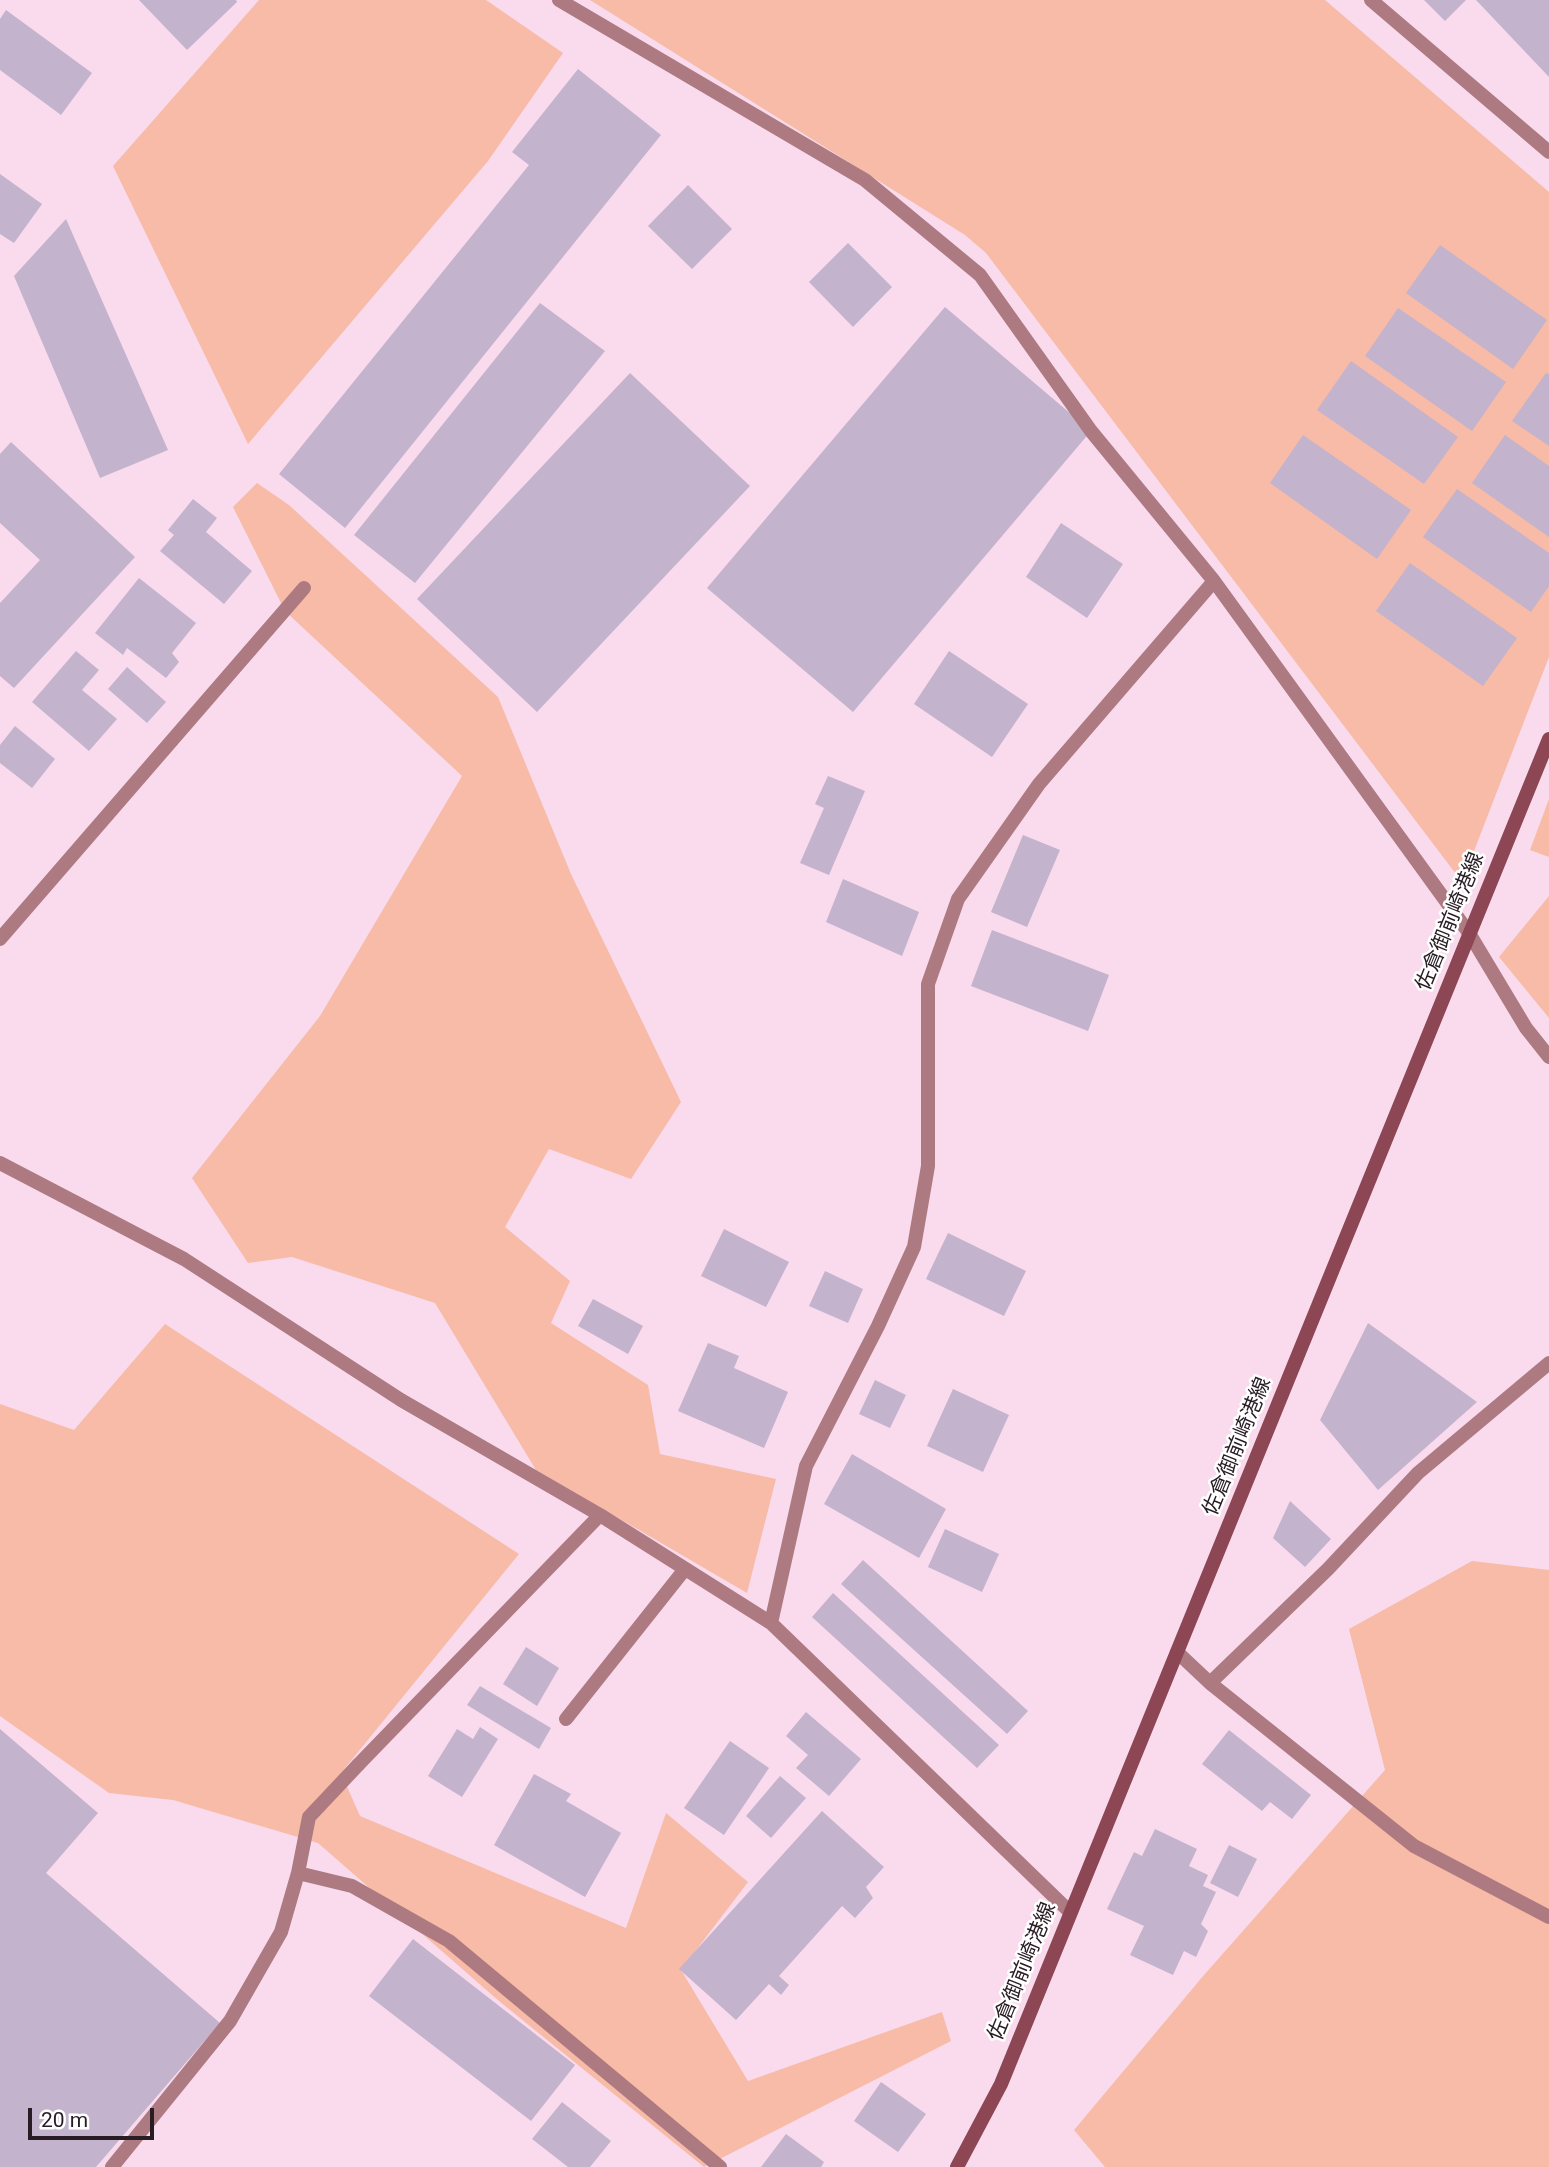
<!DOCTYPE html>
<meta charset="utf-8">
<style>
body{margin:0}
#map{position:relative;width:1549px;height:2167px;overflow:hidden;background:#f9dbed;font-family:Roboto,sans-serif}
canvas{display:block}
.scale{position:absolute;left:28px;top:2108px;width:126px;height:32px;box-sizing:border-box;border:4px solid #281d24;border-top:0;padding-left:9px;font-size:21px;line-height:24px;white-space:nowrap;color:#281d24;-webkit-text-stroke:5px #fff;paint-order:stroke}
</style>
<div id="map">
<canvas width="1549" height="2167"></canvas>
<div class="scale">20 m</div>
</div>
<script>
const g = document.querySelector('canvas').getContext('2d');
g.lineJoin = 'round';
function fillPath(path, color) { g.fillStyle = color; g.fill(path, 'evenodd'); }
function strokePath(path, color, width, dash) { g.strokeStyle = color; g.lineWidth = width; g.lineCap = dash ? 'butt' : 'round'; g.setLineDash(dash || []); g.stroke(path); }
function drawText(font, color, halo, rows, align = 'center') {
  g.font = font + ' Roboto,"Noto Sans JP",sans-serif'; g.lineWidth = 5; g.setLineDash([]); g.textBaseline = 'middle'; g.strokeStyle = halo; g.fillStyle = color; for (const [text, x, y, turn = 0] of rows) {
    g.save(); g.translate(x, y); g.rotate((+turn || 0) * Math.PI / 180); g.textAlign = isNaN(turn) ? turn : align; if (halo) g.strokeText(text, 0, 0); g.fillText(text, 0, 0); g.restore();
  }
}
const green = new Path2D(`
 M259,0H486L563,53L488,161L248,444L113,166Z
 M590,0H1325L1549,192V657L1462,882L986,253L965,235Z
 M257,483L289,505L498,697L571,874L681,1102L631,1179L549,1149L505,1227L570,1281L551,1323L648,1385L660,1454L776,1479L747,1593L536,1470L435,1303L292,1257L248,1263L192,1178L320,1016L462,776L285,611L233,507Z
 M1549,799V857L1530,850Z
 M1549,896V1018L1499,957Z
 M165,1324L519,1554L341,1773L360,1816L626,1928L666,1813L748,1882L681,1970L748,2081L942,2012L951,2041L704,2167L499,2001L318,1843L173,1800L109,1793L0,1716V1404L74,1430Z
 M1472,1561L1549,1570V2167H1105L1074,2130L1204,1975L1385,1770L1349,1629Z`);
const building = new Path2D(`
 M139,0H236L237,2L187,50Z
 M1424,0H1466L1445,21Z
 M1476,0H1549V77Z
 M6,10L92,73L61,115L0,70V19Z
 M578,69L661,135L345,528L279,474L529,165L512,152Z
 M0,174L42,204L14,243L0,234Z
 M688,185L732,229L692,269L648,226Z
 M66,219L168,450L100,478L14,276Z
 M848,243L892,287L853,327L809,282Z
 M1440,245L1547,320L1513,369L1406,293Z
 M540,303L605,351L415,583L354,535Z
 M945,307L1091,431L853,712L707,588Z
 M1398,308L1506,382L1472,431L1365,356Z
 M1351,361L1458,437L1424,484L1317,410Z
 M630,373L750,486L537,712L417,599Z
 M1546,373L1549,374V446L1512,421Z
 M1303,435L1411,510L1377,559L1270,483Z
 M1505,435L1549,466V537L1472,483Z
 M11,442L135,557L14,688L0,676V603L40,560L0,523V454Z
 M1457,489L1549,553V586L1531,612L1423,537Z
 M193,499L217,518L206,532L252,571L224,604L160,551L174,535L168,530Z
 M1061,523L1123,564L1087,618L1026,577Z
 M1410,563L1517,638L1483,686L1376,611Z
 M139,578L196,623L172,653L179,662L166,678L127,648L123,655L95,633Z
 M76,651L99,670L82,690L117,719L89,751L32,702Z
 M949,651L1028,704L992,757L914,704Z
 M127,667L166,702L147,723L108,689Z
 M15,726L55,759L32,788L0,763V745Z
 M828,776L865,791L829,875L800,863L824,808L815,804Z
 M1023,835L1060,850L1027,927L991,912Z
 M843,879L919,912L902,956L826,922Z
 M992,930L1109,975L1088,1031L971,986Z
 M724,1229L789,1262L766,1307L701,1276Z
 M948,1233L1026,1271L1004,1316L926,1279Z
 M825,1271L863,1289L848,1323L809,1306Z
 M593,1299L643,1326L628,1354L578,1326Z
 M1368,1323L1477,1402L1378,1490L1320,1420Z
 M708,1343L739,1356L734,1368L788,1392L764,1448L678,1411Z
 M875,1380L906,1395L890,1428L859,1414Z
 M953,1389L1009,1415L983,1472L927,1446Z
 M852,1454L946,1509L919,1558L824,1504Z
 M1290,1501L1331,1539L1305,1567L1273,1538Z
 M945,1529L999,1554L982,1592L928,1567Z
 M863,1560L1028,1711L1007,1734L841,1584Z
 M833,1593L999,1745L977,1768L812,1617Z
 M526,1647L559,1668L537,1706L503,1684Z
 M480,1686L551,1728L539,1749L467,1705Z
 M806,1712L861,1759L829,1796L796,1768L808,1755L786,1736Z
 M480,1727L498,1739L462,1797L428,1776L457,1729L473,1739Z
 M0,1729L98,1813L46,1873L220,2023L96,2167H0Z
 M1229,1730L1311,1795L1292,1819L1270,1802L1262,1811L1202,1764Z
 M730,1741L769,1768L724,1835L684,1808Z
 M534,1774L571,1794L566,1801L621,1833L585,1897L494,1845Z
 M780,1776L806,1798L771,1838L746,1816Z
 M822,1811L884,1867L866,1887L873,1898L855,1918L842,1906L779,1976L789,1985L781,1995L769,1984L736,2020L679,1969Z
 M1155,1829L1197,1849L1189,1866L1208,1875L1203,1886L1216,1892L1201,1924L1208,1931L1196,1957L1184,1951L1173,1975L1130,1955L1144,1926L1107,1909L1134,1852L1142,1856Z
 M1229,1845L1257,1859L1238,1897L1210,1883Z
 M413,1939L575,2065L531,2121L369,1996Z
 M881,2082L926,2114L898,2152L854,2121Z
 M562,2102L611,2141L590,2167H568L532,2139Z
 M786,2134L824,2162L821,2167H761Z`);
const service = new Path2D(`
 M298,1873L309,1817L358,1765
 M112,2167L230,2021L281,1932L298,1873L352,1886L449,1941L720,2167`);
const minor = new Path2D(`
 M559,0L865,180L980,275L1091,431L1214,581L1469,933L1526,1028L1549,1057
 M1371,0L1549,152
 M0,939L304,588
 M0,1163L184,1259L401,1400L600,1515L771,1623L1070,1912
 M771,1623L806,1466L878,1326L914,1247L928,1166V984L958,899L1039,784L1214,581
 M1177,1652L1210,1683L1414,1846L1549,1917
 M1210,1683L1328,1569L1418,1473L1549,1363
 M566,1719L685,1569
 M358,1765L600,1515`);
const secondary = new Path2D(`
 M957,2167L1001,2084L1549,739`);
const streetNames = [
 ["佐倉御前崎港線",1451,922,-68],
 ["佐倉御前崎港線",1238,1447,-68],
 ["佐倉御前崎港線",1023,1972,-68]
];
fillPath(green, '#f7bba7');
fillPath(building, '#c3b3cd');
strokePath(service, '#ad7a81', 14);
strokePath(minor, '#ad7a81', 14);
strokePath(secondary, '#8d4653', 14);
drawText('21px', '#281d24', '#fff', streetNames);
</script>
